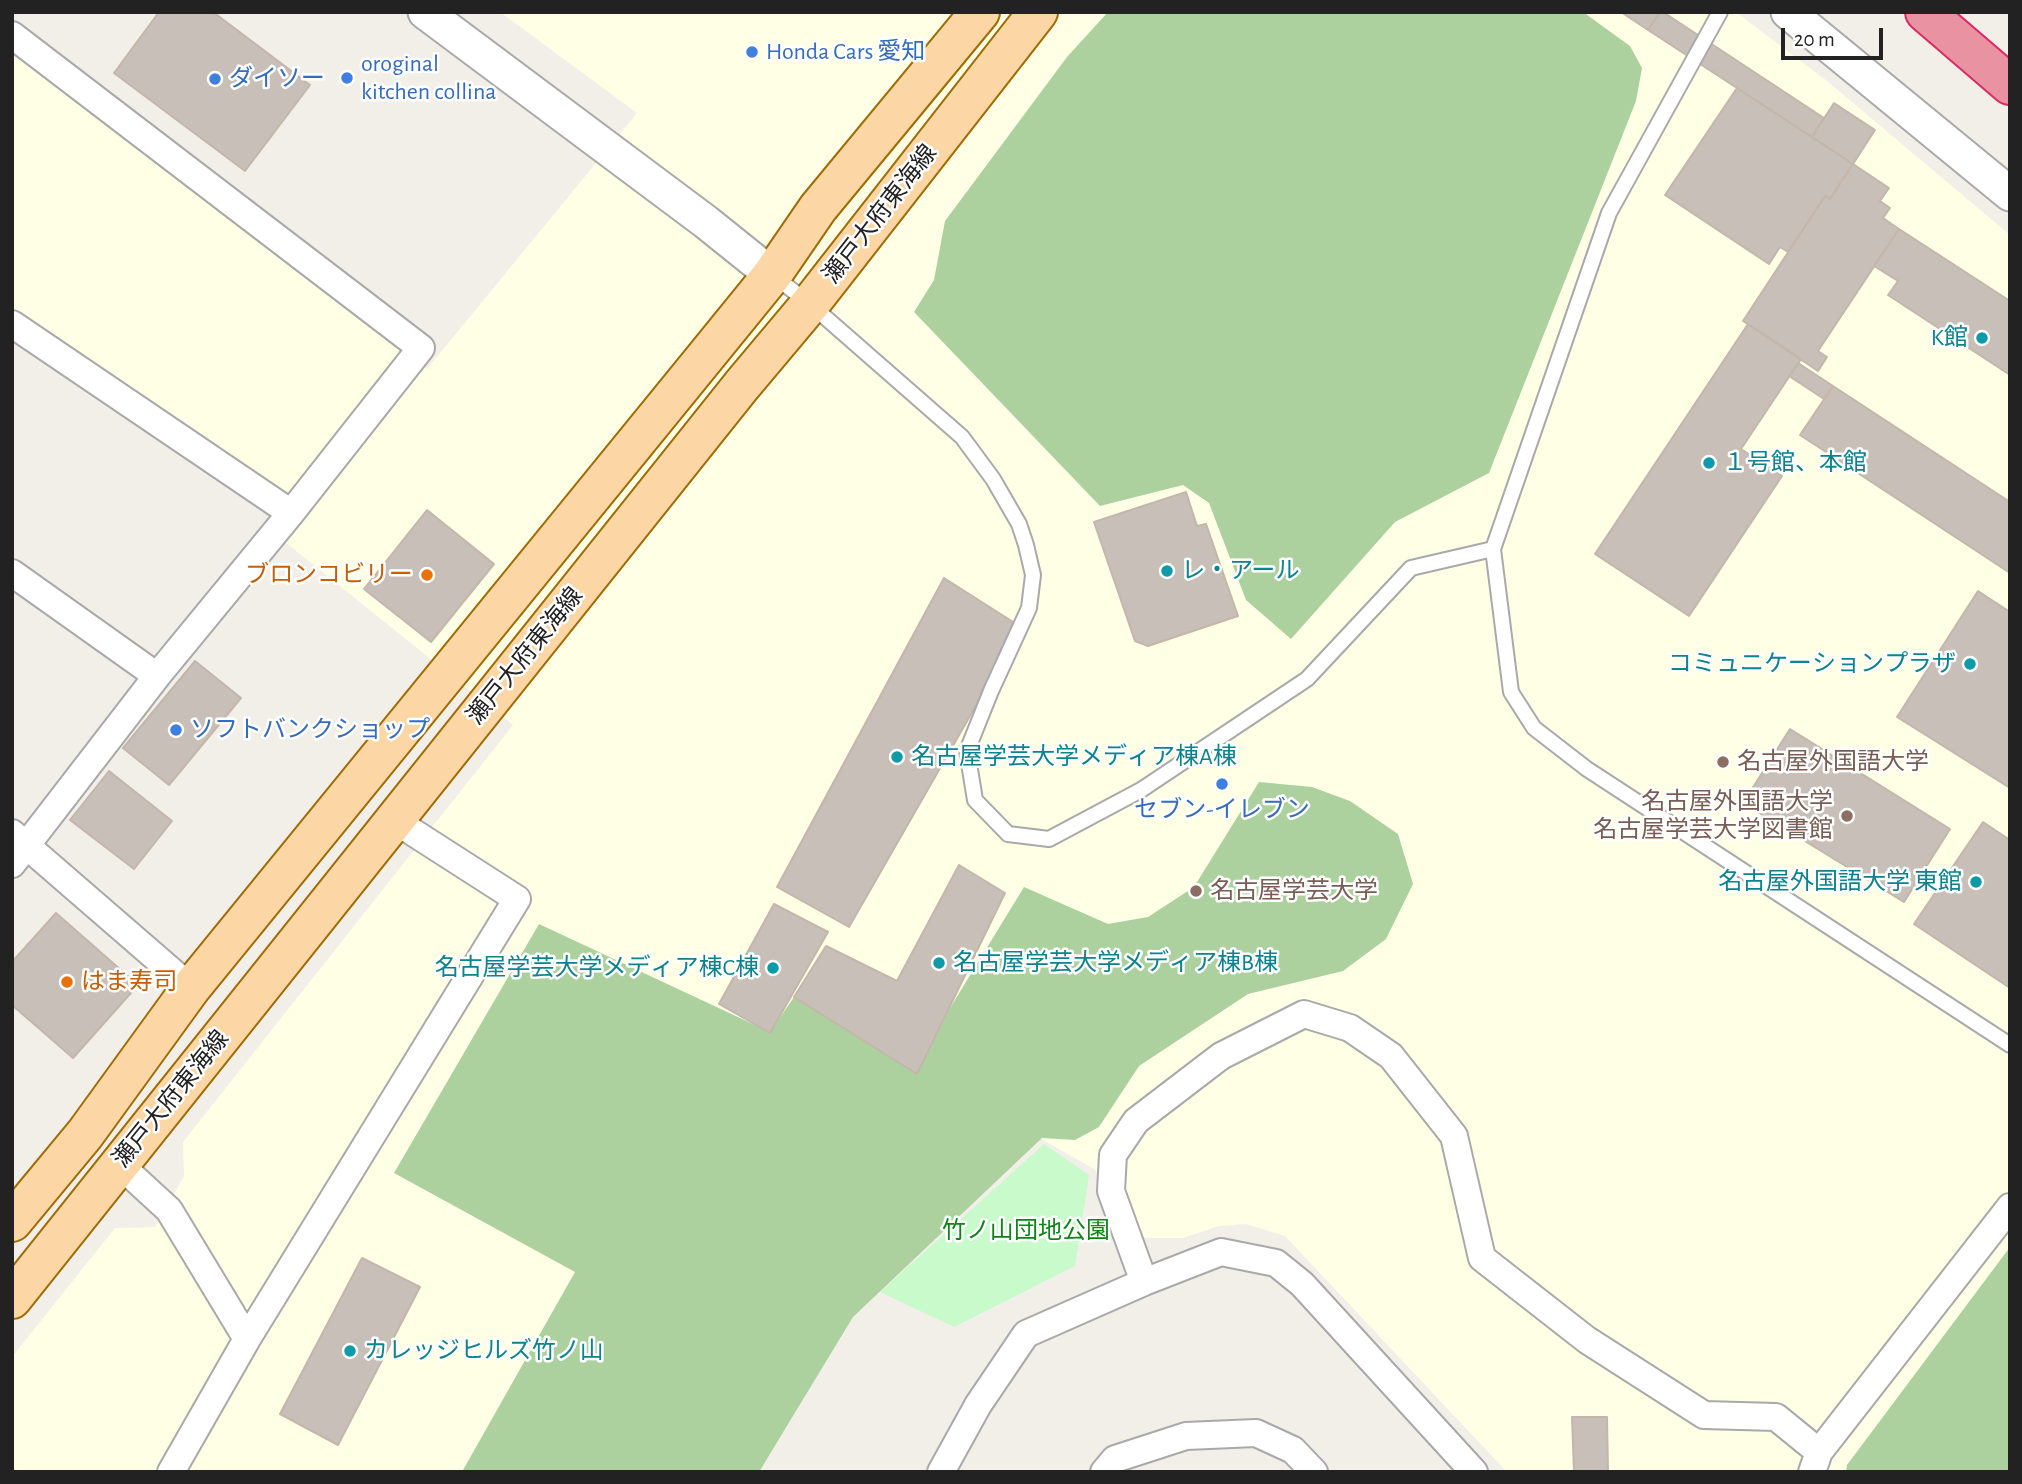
<!DOCTYPE html>
<meta charset="utf-8">
<style>
body{margin:0}
#map{position:relative;width:2022px;height:1484px;overflow:hidden;background:#f2efe9;font-family:"Alegreya Sans",sans-serif}
canvas{display:block}
.frame{position:absolute;inset:0;border:14px solid #222;pointer-events:none}
.scale{position:absolute;left:1781px;top:28px;width:102px;height:32px;box-sizing:border-box;border:4px solid #222;border-top:0;padding-left:9px;font-size:21px;line-height:24px;white-space:nowrap;color:#222;-webkit-text-stroke:5px #fff;paint-order:stroke}
</style>
<div id="map">
<canvas width="2022" height="1484"></canvas>
<div class="frame"></div>
<div class="scale">20 m</div>
</div>
<script>
const g = document.querySelector('canvas').getContext('2d');
g.lineJoin = 'round';
function fillPath(path, color) { g.fillStyle = color; g.fill(path, 'evenodd'); }
function strokePath(path, color, width, dash) { g.strokeStyle = color; g.lineWidth = width; g.lineCap = dash ? 'butt' : 'round'; g.setLineDash(dash || []); g.stroke(path); }
function drawText(font, color, halo, rows, align = 'center') {
  g.font = font + ' "Alegreya Sans","Noto Sans JP",sans-serif'; g.lineWidth = 5; g.setLineDash([]); g.textBaseline = 'middle'; g.strokeStyle = halo; g.fillStyle = color; for (const [text, x, y, turn = 0] of rows) {
    g.save(); g.translate(x, y); g.rotate((+turn || 0) * Math.PI / 180); g.textAlign = isNaN(turn) ? turn : align; if (halo) g.strokeText(text, 0, 0); g.fillText(text, 0, 0); g.restore();
  }
}
const education = new Path2D(`
 M500,12H1736L1827,81L2010,235V1472H1507L1285,1236L1246,1224L1219,1226L1183,1238H1145L1094,1169L953,1089L485,1472H12V1357L115,1228L155,1227L184,1176L183,1142L513,725L285,542L278,487L12,309V54L427,369L637,113Z`);
const forest = new Path2D(`
 M1108,12H1583L1630,46L1642,68L1636,101L1489,473L1395,522L1291,639L1246,600L1209,503L1183,485L1100,506L914,312L934,280L945,221L1067,57Z
 M1259,782L1312,787L1350,801L1398,834L1413,884L1386,939L1343,971L1248,994L1139,1066L1099,1127L1075,1140L1042,1138L853,1317L759,1472H448L463,1470L575,1272L394,1173L539,924L770,1032L794,997L917,1074L950,1008L1024,887L1108,924L1148,917L1194,887Z
 M2010,1247V1472H1846L1847,1465Z`);
const park = new Path2D(`
 M1044,1144L1089,1175L1075,1266L954,1327L880,1292Z`);
const building = new Path2D(`
 M159,12H213L310,85L245,171L114,73Z
 M1621,12H1660L1648,30Z
 M1660,12H1663L1824,118L1812,137L1648,30Z
 M1737,88L1853,164L1830,199L1825,196L1788,252L1780,247L1769,264L1665,195Z
 M1834,103L1875,130L1853,164L1812,137Z
 M1853,164L1889,188L1880,201L1890,208L1883,218L1899,229L1818,351L1827,357L1818,371L1743,321L1825,196L1830,199Z
 M1899,229L2010,301V375L1888,295L1898,281L1874,266Z
 M1748,324L1801,359L1741,449L1782,476L1689,616L1595,554Z
 M1798,363L1833,386L1824,399L1789,376Z
 M1833,386L2010,502V573L1800,435Z
 M1186,492L1197,526L1206,524L1238,616L1148,646L1135,641L1094,522Z
 M427,510L494,564L431,642L364,589Z
 M944,578L1021,627L849,927L777,887Z
 M1978,591L2010,612V788L1897,717Z
 M195,661L241,698L169,785L123,748Z
 M1790,729L1950,829L1904,902L1743,803Z
 M109,771L172,821L134,869L70,820Z
 M1983,822L2010,840V988L1914,924Z
 M959,865L1005,893L917,1074L794,997L826,946L897,981Z
 M774,904L828,932L770,1033L719,1004Z
 M56,913L138,985L73,1058L12,1005V962Z
 M362,1258L420,1287L338,1445L280,1414Z
 M1572,1417H1607L1608,1472H1574Z`);
const service = new Path2D(`
 M1720,12L1609,213L1493,549L1511,692L1534,728L1587,769L2010,1045
 M774,276L810,304L962,437L993,479L1019,524L1026,545L1033,575L1029,608L991,691L967,751L975,800L1008,834L1049,839L1141,790L1307,679L1411,568L1493,549`);
const minor = new Path2D(`
 M12,35L421,348L291,513L157,676L12,864
 M12,324L291,513
 M12,573L157,676
 M12,833L191,988
 M119,1164L169,1210L247,1339
 M1144,1282L1111,1191L1113,1155L1136,1121L1221,1056L1304,1014L1350,1028L1391,1056L1454,1136L1482,1258L1587,1340L1704,1415L1776,1417L1819,1452
 M171,1472L247,1339L517,899L394,820
 M941,1472L978,1405L1026,1334L1144,1282L1221,1252L1276,1263L1302,1284L1474,1472
 M1104,1472L1115,1459L1186,1436L1256,1433L1293,1450L1314,1472
 M1812,1472L1819,1452L2010,1207`);
const tertiary = new Path2D(`
 M425,12L706,222L772,275
 M1788,12L2010,194`);
const primary = new Path2D(`
 M12,1222L85,1134L191,988L711,350L772,275L818,208L980,12
 M12,1299L742,385L810,304L1038,12`);
const motorway = new Path2D(`
 M1925,12L2010,85`);
const markers = [
 [752,52,7,"#3f7fe0"],
 [347,78,7,"#3f7fe0"],
 [215,79,7,"#3f7fe0"],
 [1982,338,7,"#0f9aa8"],
 [1709,463,7,"#0f9aa8"],
 [1167,571,7,"#0f9aa8"],
 [427,575,7,"#e8710a"],
 [1970,664,7,"#0f9aa8"],
 [176,730,7,"#3f7fe0"],
 [897,757,7,"#0f9aa8"],
 [1723,762,7,"#8d6e63"],
 [1222,784,7,"#3f7fe0"],
 [1847,816,7,"#8d6e63"],
 [1976,882,7,"#0f9aa8"],
 [1196,891,7,"#8d6e63"],
 [939,963,7,"#0f9aa8"],
 [773,968,7,"#0f9aa8"],
 [67,982,7,"#e8710a"],
 [350,1351,7,"#0f9aa8"]
];
const shopNames = [
 ["Honda Cars 愛知",766,52],
 ["oroginal",361,64],
 ["kitchen collina",361,92],
 ["ダイソー",229,79],
 ["ソフトバンクショップ",190,730],
 ["セブン-イレブン",1222,810,"center"]
];
const streetNames = [
 ["瀬戸大府東海線",880,214,-52],
 ["瀬戸大府東海線",525,656,-51],
 ["瀬戸大府東海線",171,1099,-51]
];
const cultureNames = [
 ["K館",1968,338,"right"],
 ["１号館、本館",1723,463],
 ["レ・アール",1181,571],
 ["コミュニケーションプラザ",1956,664,"right"],
 ["名古屋学芸大学メディア棟A棟",911,757],
 ["名古屋外国語大学 東館",1962,882,"right"],
 ["名古屋学芸大学メディア棟B棟",953,963],
 ["名古屋学芸大学メディア棟C棟",759,968,"right"],
 ["カレッジヒルズ竹ノ山",364,1351]
];
const foodNames = [
 ["ブロンコビリー",413,575],
 ["はま寿司",81,982,"left"]
];
const educationNames = [
 ["名古屋外国語大学",1737,762],
 ["名古屋外国語大学",1833,802,"right"],
 ["名古屋学芸大学図書館",1833,830,"right"],
 ["名古屋学芸大学",1210,891]
];
const parkNames = [
 ["竹ノ山団地公園",1026,1231]
];
fillPath(education, '#ffffe5');
fillPath(forest, '#add19e');
fillPath(park, '#c8facc');
fillPath(building, '#c7bfb8');
strokePath(building, '#c4b6ab', 2);
strokePath(service, '#a9a9a9', 18);
strokePath(minor, '#a9a9a9', 30);
strokePath(tertiary, '#a9a9a9', 37);
strokePath(primary, '#a06b00', 42);
strokePath(motorway, '#dc2a67', 42);
strokePath(service, '#fff', 14);
strokePath(minor, '#fff', 26);
strokePath(tertiary, '#fff', 33);
strokePath(primary, '#fcd6a4', 38);
strokePath(motorway, '#e892a2', 38);
for (const [x, y, r, color] of markers) { const dot = new Path2D(); dot.arc(x, y, r, 0, 2 * Math.PI); g.fillStyle = color; g.fill(dot); strokePath(dot, '#fff', 2.5); }
drawText('24px', '#366cbe', '#fff', shopNames, 'left');
drawText('24px', '#222', '#fff', streetNames);
drawText('24px', '#0d838f', '#fff', cultureNames, 'left');
drawText('24px', '#c56008', '#fff', foodNames, 'right');
drawText('24px', '#785e54', '#fff', educationNames, 'left');
drawText('24px', '#0c8416', '#fff', parkNames);
</script>
